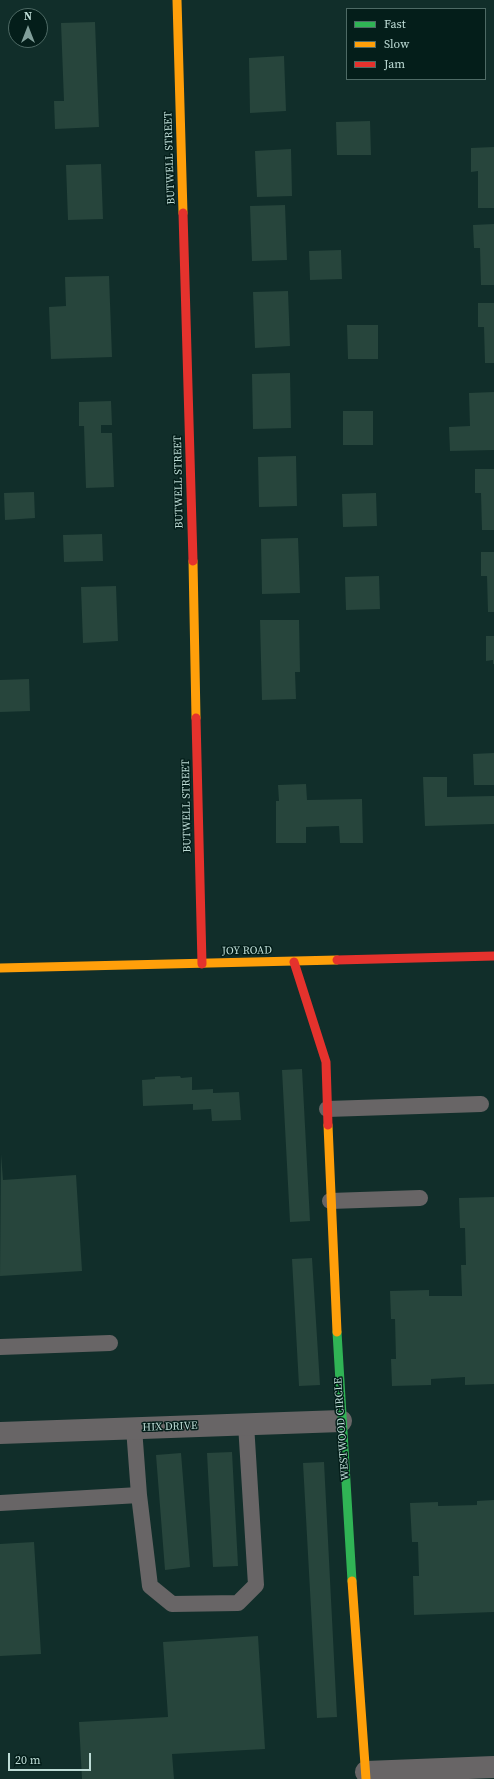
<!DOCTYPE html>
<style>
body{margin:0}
#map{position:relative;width:494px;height:1779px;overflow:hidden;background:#112e2a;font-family:"Source Serif 4",serif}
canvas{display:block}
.legend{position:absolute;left:346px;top:8px;width:140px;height:72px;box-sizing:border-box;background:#041e1a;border:1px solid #4e6a65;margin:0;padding:5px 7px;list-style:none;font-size:12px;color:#bedcd6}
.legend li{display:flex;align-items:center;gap:8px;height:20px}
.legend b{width:20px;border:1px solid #4e6a65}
.north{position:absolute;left:8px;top:8px;width:40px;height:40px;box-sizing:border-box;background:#041e1a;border:1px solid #4e6a65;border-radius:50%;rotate:0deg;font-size:11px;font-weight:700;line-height:16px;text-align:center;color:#bedcd6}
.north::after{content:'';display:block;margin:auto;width:14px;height:18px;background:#819f9a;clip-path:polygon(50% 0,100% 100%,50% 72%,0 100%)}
.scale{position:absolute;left:8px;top:1753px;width:83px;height:18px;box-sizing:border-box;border:2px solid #bedcd6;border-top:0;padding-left:5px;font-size:12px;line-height:14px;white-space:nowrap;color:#bedcd6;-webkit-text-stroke:3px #041e1a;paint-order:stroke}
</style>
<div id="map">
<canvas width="494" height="1779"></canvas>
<ul class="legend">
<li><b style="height:5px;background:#30b455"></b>Fast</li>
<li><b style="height:5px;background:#ff9f0a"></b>Slow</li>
<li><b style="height:5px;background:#e5322d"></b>Jam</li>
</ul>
<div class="north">N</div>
<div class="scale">20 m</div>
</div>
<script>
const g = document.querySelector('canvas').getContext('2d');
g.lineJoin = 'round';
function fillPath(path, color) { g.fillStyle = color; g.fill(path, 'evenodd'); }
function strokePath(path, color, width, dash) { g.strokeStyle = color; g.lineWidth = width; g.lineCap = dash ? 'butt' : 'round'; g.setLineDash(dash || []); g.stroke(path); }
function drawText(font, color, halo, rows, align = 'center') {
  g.font = font + ' "Source Serif 4",serif'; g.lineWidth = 3; g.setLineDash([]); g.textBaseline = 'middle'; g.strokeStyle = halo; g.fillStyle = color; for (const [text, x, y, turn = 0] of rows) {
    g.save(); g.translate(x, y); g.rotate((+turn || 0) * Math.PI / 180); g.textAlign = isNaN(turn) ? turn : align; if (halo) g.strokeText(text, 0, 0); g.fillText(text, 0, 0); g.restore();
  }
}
const building = new Path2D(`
 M95,22L99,127L55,129L54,101H64L61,23Z
 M284,56L286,111L250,113L249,58Z
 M370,121L371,155H337L336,122Z
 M494,147V208H478V171L471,172V148Z
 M291,149L292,196L257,197L255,151Z
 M101,164L103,219L68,220L66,165Z
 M285,205L287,260L252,261L250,206Z
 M494,224V285H481L480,248H474L473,225Z
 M341,250L342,279L310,280L309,251Z
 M109,276L112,357L51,359L49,307L66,306L65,277Z
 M288,291L290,346L255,348L253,292Z
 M478,303H494V363H485L484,327H478Z
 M347,325H378V359H348Z
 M290,373L291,428L253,429L252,374Z
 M494,392V450L450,451L449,427L470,426L469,393Z
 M111,401L112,425H101V433H112L114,487L86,488L84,426H79V402Z
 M343,411H373V445H343Z
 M296,456L297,506L259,507L258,457Z
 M475,469H494V530H482L481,493H475Z
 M34,492L35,518L5,520L4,493Z
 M376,493L377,526L343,527L342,494Z
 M102,534L103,561L64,562L63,535Z
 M298,538L300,593L262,594L261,539Z
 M481,552H494V612H488L487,576H481Z
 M379,576L380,609L346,610L345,577Z
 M116,586L118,641L83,643L81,587Z
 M260,620H299L300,672H295L296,699L262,700Z
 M486,636H494V664H493V660L486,661Z
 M29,679L30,711L0,712V680Z
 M494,753V785H474L473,754Z
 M423,777H447V797L494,796V824L425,826Z
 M306,784L307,800L362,799L363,843H340L339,826L306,827V843H276V801H279L278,785Z
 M302,1069L310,1221L290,1222L282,1070Z
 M180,1076L181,1078L192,1077V1090L213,1089V1093L239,1092L241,1120L212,1121L211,1109L193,1110V1104L143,1106L142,1080L155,1079V1077Z
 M1,1154L3,1180L76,1175L82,1271L0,1276Z
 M494,1197V1384L465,1385V1377L431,1379V1385L392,1386L391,1359H396L395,1319H391L390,1291L429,1290V1296H462L461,1265H466L465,1228H460L459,1198Z
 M312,1258L320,1385L299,1386L292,1259Z
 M232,1452L238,1566L213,1567L207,1453Z
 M181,1453L190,1567L165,1570L156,1455Z
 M324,1462L337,1717L317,1718L303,1463Z
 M494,1500V1612L414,1615L413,1576H419L418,1542H412L410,1503L438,1502V1506L477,1505V1501Z
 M34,1542L41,1654L0,1656V1544Z
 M258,1636L265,1749L172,1754L174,1779H82L79,1722L168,1717L163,1642Z`);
const lane = new Path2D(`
 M327,1109L481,1104
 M330,1201L420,1198
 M0,1347L110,1343
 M134,1428L139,1495
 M0,1503L139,1495L150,1586L172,1604L238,1603L256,1585L246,1424`);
const street = new Path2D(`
 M0,1433L341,1421
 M366,1772L494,1767`);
const fast = new Path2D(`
 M337,1332L352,1581`);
const slow = new Path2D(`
 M177,0L183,213
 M193,561L196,718
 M0,968L337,960
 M328,1125L337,1332
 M352,1581L366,1779`);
const jam = new Path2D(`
 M183,213L193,561
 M196,718L202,964
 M337,960L494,956
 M294,962L326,1062L328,1125`);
const streetNames = [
 ["BUTWELL STREET",170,158,-92],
 ["BUTWELL STREET",179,482,-91],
 ["BUTWELL STREET",187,806,-91],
 ["JOY ROAD",247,951,-1],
 ["HIX DRIVE",170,1427,-2],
 ["WESTWOOD CIRCLE",342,1429,-94]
];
fillPath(building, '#27453c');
strokePath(lane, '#686566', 16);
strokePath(street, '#686566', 22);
strokePath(fast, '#30b455', 9);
strokePath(slow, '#ff9f0a', 9);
strokePath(jam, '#e5322d', 9);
drawText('11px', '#bedcd6', '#041e1a', streetNames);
</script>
